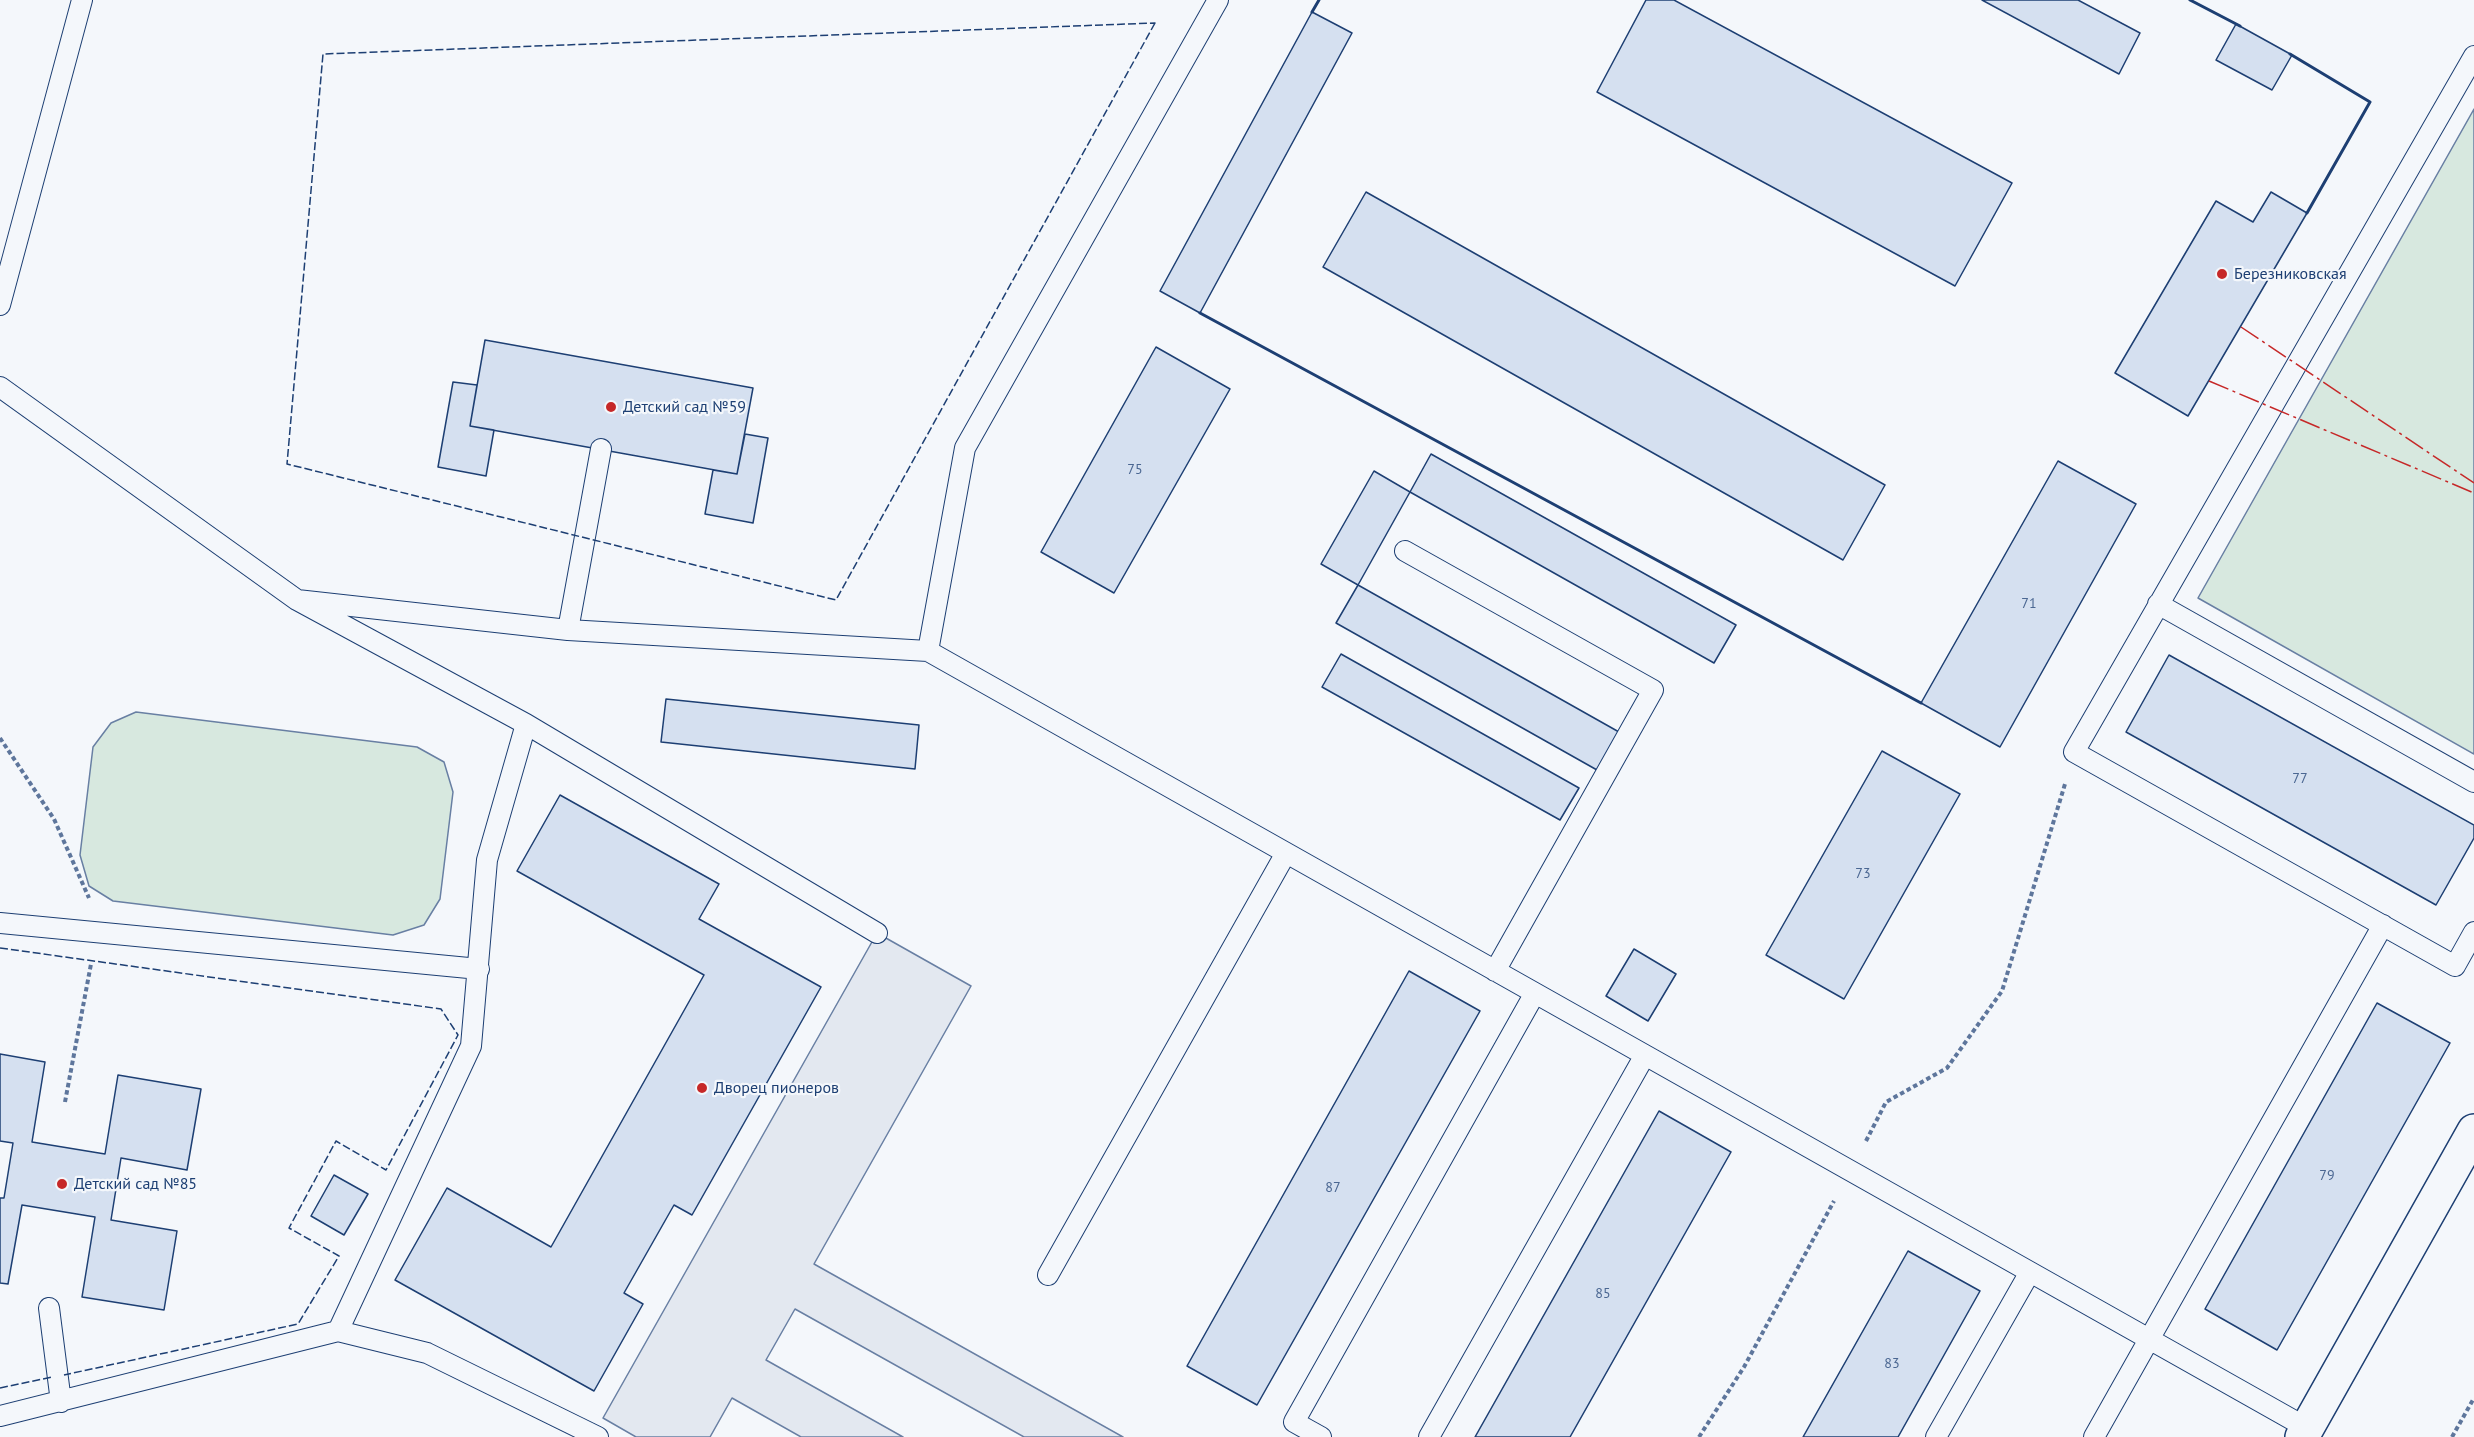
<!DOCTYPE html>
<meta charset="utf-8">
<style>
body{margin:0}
canvas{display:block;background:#f4f7fb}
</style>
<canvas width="2474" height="1437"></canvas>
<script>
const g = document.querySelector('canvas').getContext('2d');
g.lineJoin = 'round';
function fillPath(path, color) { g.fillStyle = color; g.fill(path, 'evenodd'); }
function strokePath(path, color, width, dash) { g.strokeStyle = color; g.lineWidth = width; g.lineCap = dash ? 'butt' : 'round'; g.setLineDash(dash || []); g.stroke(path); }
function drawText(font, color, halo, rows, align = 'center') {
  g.font = font + ' "PT Sans",sans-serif'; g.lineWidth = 4.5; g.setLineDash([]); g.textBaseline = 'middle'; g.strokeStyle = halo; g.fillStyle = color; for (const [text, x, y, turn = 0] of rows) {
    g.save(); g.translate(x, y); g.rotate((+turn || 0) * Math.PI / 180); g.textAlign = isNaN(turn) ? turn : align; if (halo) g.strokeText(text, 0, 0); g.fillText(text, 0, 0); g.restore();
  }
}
const green = new Path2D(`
 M2474,109V754L2198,598Z
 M136,712L417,747L444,762L453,792L440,899L424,925L393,935L113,901L89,886L80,855L93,747L111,723Z`);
const parking = new Path2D(`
 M877,933L971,986L814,1264L1123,1437H1024L795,1309L766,1360L903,1437H801L732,1398L710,1437H636L603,1418Z`);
const building = new Path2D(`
 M1646,0H1674L2012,183L1955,286L1597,92Z
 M1982,0H2078L2140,33L2119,74Z
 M1312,12L1352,33L1200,313L1160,291Z
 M2236,24L2292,55L2272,90L2216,60Z
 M1366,192L1885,485L1843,560L1323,267Z
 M2271,192L2307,213L2188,416L2115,373L2216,201L2253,222Z
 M485,340L753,388L737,474L470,426Z
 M1156,347L1230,389L1114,593L1041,552Z
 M453,382L477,385L470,426L494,430L486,476L438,467Z
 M745,434L768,438L753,523L705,514L713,470L737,474Z
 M1431,454L1736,625L1714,663L1410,492Z
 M2058,461L2136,504L2000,747L1921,703Z
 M1374,471L1410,492L1358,585L1321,564Z
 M1358,585L1619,732L1597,770L1336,623Z
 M1341,654L1579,788L1560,820L1322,687Z
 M2169,655L2474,825V838L2436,905L2126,732Z
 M666,699L919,725L915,769L661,742Z
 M1882,751L1960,794L1844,999L1766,955Z
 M560,795L719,884L699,919L821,987L692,1215L674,1205L624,1293L643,1304L594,1391L395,1280L447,1188L551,1247L704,975L517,871Z
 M1634,949L1676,974L1648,1021L1606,996Z
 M1409,971L1480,1011L1257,1405L1187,1366Z
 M2377,1003L2450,1043L2277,1350L2205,1309Z
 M0,1054L45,1062L32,1142L105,1154L118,1075L201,1089L187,1170L121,1158L111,1220L177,1231L164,1310L82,1297L95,1217L22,1205L8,1284L0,1283V1198H4L13,1143L0,1141Z
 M1659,1111L1731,1152L1570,1437H1475Z
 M334,1175L368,1194L344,1235L311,1216Z
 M1908,1251L1980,1291L1898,1437H1803Z`);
const path = new Path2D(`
 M0,738L54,819L89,898
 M65,1102L91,964
 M1866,1141L1886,1102L1947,1068L2002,991L2065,784
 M1699,1437L1744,1367L1834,1201
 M2452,1437L2474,1398`);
const service = new Path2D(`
 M2474,56L2074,752L2455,966L2474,932
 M0,305L82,0
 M0,387L297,600L526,724L877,933
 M1405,551L1653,690L1495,971
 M297,600L568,630L928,651L2307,1428
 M2158,604L2474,782
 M568,630L601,449
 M928,651L965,448L1218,0
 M0,923L479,969
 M1048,1275L1286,853
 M49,1308L61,1402
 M338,1331L471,1046L487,860L526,724
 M0,1416L338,1331L427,1353L598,1437
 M1321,1437L1294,1422L1535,993
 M1429,1437L1645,1055
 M1936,1437L2030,1272
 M2094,1437L2383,925`);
const minor = new Path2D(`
 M2302,1437L2474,1131`);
const fence = new Path2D(`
 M1155,23L836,600L287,464L323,54Z
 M0,948L441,1009L458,1035L386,1170L336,1141L289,1228L339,1256L298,1324L64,1375
 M0,1388L52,1377`);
const wall = new Path2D(`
 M2190,0L2240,26
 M1312,12L1319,0
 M2290,54L2370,102L2307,213
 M1200,313L1921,703`);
const power = new Path2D(`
 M2241,327L2474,483
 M2209,381L2474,493`);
const markers = [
 [2222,274,6,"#c62828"],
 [611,407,6,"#c62828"],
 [702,1088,6,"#c62828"],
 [62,1184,6,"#c62828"]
];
const numberNames = [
 ["75",1135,470],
 ["71",2029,604],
 ["77",2300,779],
 ["73",1863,874],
 ["79",2327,1176],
 ["87",1333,1188],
 ["85",1603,1294],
 ["83",1892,1364]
];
const poiNames = [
 ["Березниковская",2234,274],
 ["Детский сад №59",623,407],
 ["Дворец пионеров",714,1088],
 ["Детский сад №85",74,1184]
];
fillPath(green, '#d7e8df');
strokePath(green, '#687fa3', 1.5);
fillPath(parking, '#e3e8f0');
strokePath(parking, '#687fa3', 1.5);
fillPath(building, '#d5e0f0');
strokePath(building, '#1d3f73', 1.5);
strokePath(service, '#1d3f73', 22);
strokePath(minor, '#1d3f73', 36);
strokePath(path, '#5e769c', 4, [4.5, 3]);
strokePath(service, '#f4f7fb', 20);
strokePath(minor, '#f4f7fb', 33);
strokePath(fence, '#1d3f73', 1.5, [8, 3]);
strokePath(wall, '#1d3f73', 3);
strokePath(power, '#c62828', 1.5, [21, 4.5, 3, 4.5]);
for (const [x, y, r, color] of markers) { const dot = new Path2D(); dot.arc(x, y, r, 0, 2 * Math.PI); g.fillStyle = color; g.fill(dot); strokePath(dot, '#f4f7fb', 2); }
drawText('14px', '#4b6792', null, numberNames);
drawText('16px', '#1d3f73', '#f4f7fb', poiNames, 'left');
</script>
